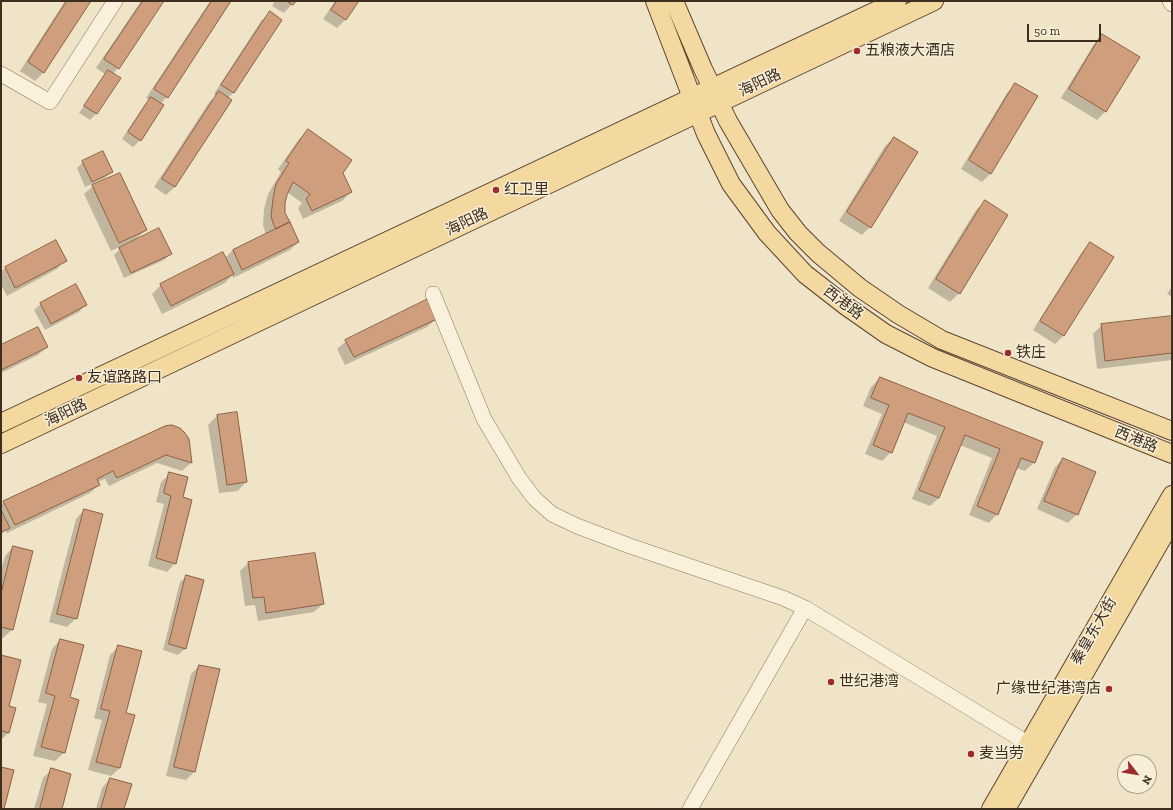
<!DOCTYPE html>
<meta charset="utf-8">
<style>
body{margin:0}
#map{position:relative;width:1173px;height:810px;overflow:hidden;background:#f0e4c8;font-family:"Zilla Slab",serif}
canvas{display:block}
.frame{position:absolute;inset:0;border:2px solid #3d2e20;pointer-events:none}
.north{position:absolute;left:1117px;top:754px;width:40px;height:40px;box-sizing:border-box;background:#f7eed8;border:1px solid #ada18e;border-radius:50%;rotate:121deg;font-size:11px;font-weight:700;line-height:16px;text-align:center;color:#3d2e20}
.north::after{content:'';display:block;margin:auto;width:14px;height:18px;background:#9e2a2b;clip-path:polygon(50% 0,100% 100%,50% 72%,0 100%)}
.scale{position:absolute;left:1027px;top:24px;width:74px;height:18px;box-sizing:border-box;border:2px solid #3d2e20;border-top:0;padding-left:5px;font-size:12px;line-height:14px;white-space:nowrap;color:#3d2e20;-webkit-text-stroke:3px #f7eed8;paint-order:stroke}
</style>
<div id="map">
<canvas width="1173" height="810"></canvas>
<div class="frame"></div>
<div class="north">N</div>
<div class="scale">50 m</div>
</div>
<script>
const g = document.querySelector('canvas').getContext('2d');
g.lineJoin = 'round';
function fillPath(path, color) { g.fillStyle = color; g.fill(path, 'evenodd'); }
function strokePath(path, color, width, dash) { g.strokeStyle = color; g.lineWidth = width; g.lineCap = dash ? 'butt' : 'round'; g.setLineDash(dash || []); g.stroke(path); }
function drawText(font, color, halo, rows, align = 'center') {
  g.font = font + ' "Zilla Slab","Noto Sans SC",serif'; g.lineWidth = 3; g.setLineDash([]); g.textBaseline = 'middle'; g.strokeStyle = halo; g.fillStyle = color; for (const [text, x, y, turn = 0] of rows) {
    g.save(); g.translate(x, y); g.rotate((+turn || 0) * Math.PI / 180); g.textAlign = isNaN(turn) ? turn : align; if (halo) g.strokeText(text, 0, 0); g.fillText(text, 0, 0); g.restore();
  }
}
const shadow = new Path2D(`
 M65,1H90L44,72L35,81L20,71Z
 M141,1H162L118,68L113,74L119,78L96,114L90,120L79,113L105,74L96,68Z
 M210,1H230L167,97L160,104L162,106L140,140L133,147L122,139L145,104L149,100L146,98Z
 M275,1H295L284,13L272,6Z
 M335,1H357L346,19L337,28L323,19Z
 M270,13L281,20L233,93L228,98L231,101L175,187L166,195L154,187L210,101L216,96L214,94L261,21Z
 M1102,35L1106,111L1097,120L1061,98L1094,44Z
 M1016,84L991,173L982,182L961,169L1007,93Z
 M308,131L342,173L351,192L342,201L303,219L298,208L302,203L287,192L286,195L284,213L298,242L290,250L233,278L232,275L225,283L162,314L152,294L161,285L225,258L233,250L266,235L263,225L264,209L268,194L281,172L278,169L299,139Z
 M894,138L870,227L862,235L839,221L885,146Z
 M83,162L112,171L105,178L85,187L77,168Z
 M93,186L146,230L134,241L171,254L164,260L124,278L114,255L120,249L132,243V241L111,251L84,194Z
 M985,202L959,293L950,302L928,288L976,210Z
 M55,241L65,260L57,269L7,296L1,285V272L5,268Z
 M1090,243L1064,335L1055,344L1033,330L1082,252Z
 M1172,286V297L1167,294Z
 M41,304L85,305L79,312L45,330L34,310Z
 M1172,317V360L1097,369L1093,334L1102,325Z
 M436,319L427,327L345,365L337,349L346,341Z
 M1,346L47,347L38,355L1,373Z
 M880,378L1042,443L1034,463L1025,471L1016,468L997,514L989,523L969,515L992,458L960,445L939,498L930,506L912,499L937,436L903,422L891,452L882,461L865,454L882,414L863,406L871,387Z
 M236,413L246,482L238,491L219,493L208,425L217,416Z
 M188,439L191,463L182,471L157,463L109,486L105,479L97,482L99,485L90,493L7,533L5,531L1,535V505L4,502Z
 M1063,459L1077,514L1068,523L1037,509L1055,467Z
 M170,474L182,498L175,563L167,572L148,566L164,504L156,502L161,482Z
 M84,510L76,618L67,627L49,622L76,519Z
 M13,547L12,630L3,638H1V570L5,556Z
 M249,562L323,604L314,612L258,621L255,605L245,606L240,571Z
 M187,576L185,649L178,655L163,650L180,582Z
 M60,640L69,698L78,700L64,753L55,761L33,756L47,704L38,702L52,649Z
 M119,646L125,713L120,768L111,776L88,770L102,720L94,718L110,655Z
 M1,656L8,707V733L1,740Z
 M199,666L194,772L186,780L166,776L191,674Z
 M51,770L61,809H34L43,778Z
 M110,779L123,809H96L102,788Z`);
const building = new Path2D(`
 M67,1H91L44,73L28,62Z
 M143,1H164L119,69L104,59Z
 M212,1H231L168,98L154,89Z
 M287,1H296L293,5Z
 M337,1H359L346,20L331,10Z
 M270,11L282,20L234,93L221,85Z
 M1102,34L1140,57L1106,112L1069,89Z
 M108,70L121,78L97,114L84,106Z
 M1015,83L1038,96L991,174L969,160Z
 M219,91L232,100L175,187L162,179Z
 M151,97L164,105L141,141L128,132Z
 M308,129L352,160L343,173L352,192L312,211L306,199L310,194L293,182L287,195L285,203V213L290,222L276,229L273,223L271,216L273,199L276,184L289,163L286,161Z
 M894,137L918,152L871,228L847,212Z
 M103,151L113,172L92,182L82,161Z
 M120,173L147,230L119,243L92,185Z
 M985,200L1008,215L960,294L936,279Z
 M290,222L299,242L242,270L233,250Z
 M159,228L172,254L131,273L119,248Z
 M56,240L67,261L15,288L5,267Z
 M1090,242L1114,257L1064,336L1040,321Z
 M223,252L234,274L171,306L160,284Z
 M76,284L87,305L51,324L40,303Z
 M428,299L437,319L354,357L345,340Z
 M1172,316V353L1105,361L1101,324Z
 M38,327L48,347L1,370V345Z
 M880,377L1043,442L1035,463L1021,458L998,515L977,506L1000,449L965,435L939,498L919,490L945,427L908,413L892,453L873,445L889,405L871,398Z
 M237,412L247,482L227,485L217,415Z
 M172,425L180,428L185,433L189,439L192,463L166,455L117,478L113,471L97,479L100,485L15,525L3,501L165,426Z
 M1063,458L1096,472L1078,515L1044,501Z
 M169,472L188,477L183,497L192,500L176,564L156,558L171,496L164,493Z
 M84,509L103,514L77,619L57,614Z
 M1,510L10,528L1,532Z
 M13,546L33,551L13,630L1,627V594Z
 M315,553L324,604L266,613L264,597L253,598L248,562Z
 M186,575L204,580L186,649L169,644Z
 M60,639L84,645L70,697L79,700L65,753L41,747L55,696L46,693Z
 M118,645L142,651L126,713L135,715L120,768L96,762L110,711L101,709Z
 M1,655L21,660L9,706L16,708L9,733L1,731Z
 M199,665L220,669L195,772L174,767Z
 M1,767L14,770L4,809H1Z
 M51,768L71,774L62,809H40Z
 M110,778L132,784L124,809H101Z`);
const minor = new Path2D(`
 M1170,1L1172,4
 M1,74L50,102L115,1
 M433,294L484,419L519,478L535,499L552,514L577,526L630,546L783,598L805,608L1029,744
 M690,809L805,608`);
const major = new Path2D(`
 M655,1L706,134L731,184L767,233L805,274L846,306L886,334L933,358L1172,454
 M674,1L703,69L728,121L780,210L798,233L818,253L860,288L898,314L942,340L1172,431
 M1,423L897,1
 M1,444L934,1
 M991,809L1172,495
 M1006,809L1172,521`);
const markers = [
 [857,51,4,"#9e2a2b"],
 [496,190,4,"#9e2a2b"],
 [1008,353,4,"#9e2a2b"],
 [79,378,4,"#9e2a2b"],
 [831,682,4,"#9e2a2b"],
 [1109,689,4,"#9e2a2b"],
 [971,754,4,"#9e2a2b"]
];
const poiNames = [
 ["五粮液大酒店",865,51],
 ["红卫里",504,190],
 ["铁庄",1016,353],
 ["友谊路路口",87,378],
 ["世纪港湾",839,682],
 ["广缘世纪港湾店",1101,689,"right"],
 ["麦当劳",979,754]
];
const streetNames = [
 ["海阳路",760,83,-25],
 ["海阳路",467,222,-25],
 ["西港路",843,303,37],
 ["海阳路",66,413,-25],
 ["西港路",1136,440,22],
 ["秦皇东大街",1094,631,-60]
];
fillPath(shadow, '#0003');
fillPath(building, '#cf9f7d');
strokePath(building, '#8d5f41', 1);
strokePath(minor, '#8d765c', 16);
strokePath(major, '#5b4430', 20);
strokePath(minor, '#faf1dc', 15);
strokePath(major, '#f3d9a0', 18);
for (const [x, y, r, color] of markers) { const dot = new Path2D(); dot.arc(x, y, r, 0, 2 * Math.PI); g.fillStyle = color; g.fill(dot); strokePath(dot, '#f7eed8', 1.5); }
drawText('15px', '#3d2e20', '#f7eed8', poiNames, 'left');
drawText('15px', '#3d2e20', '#f7eed8', streetNames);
</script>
